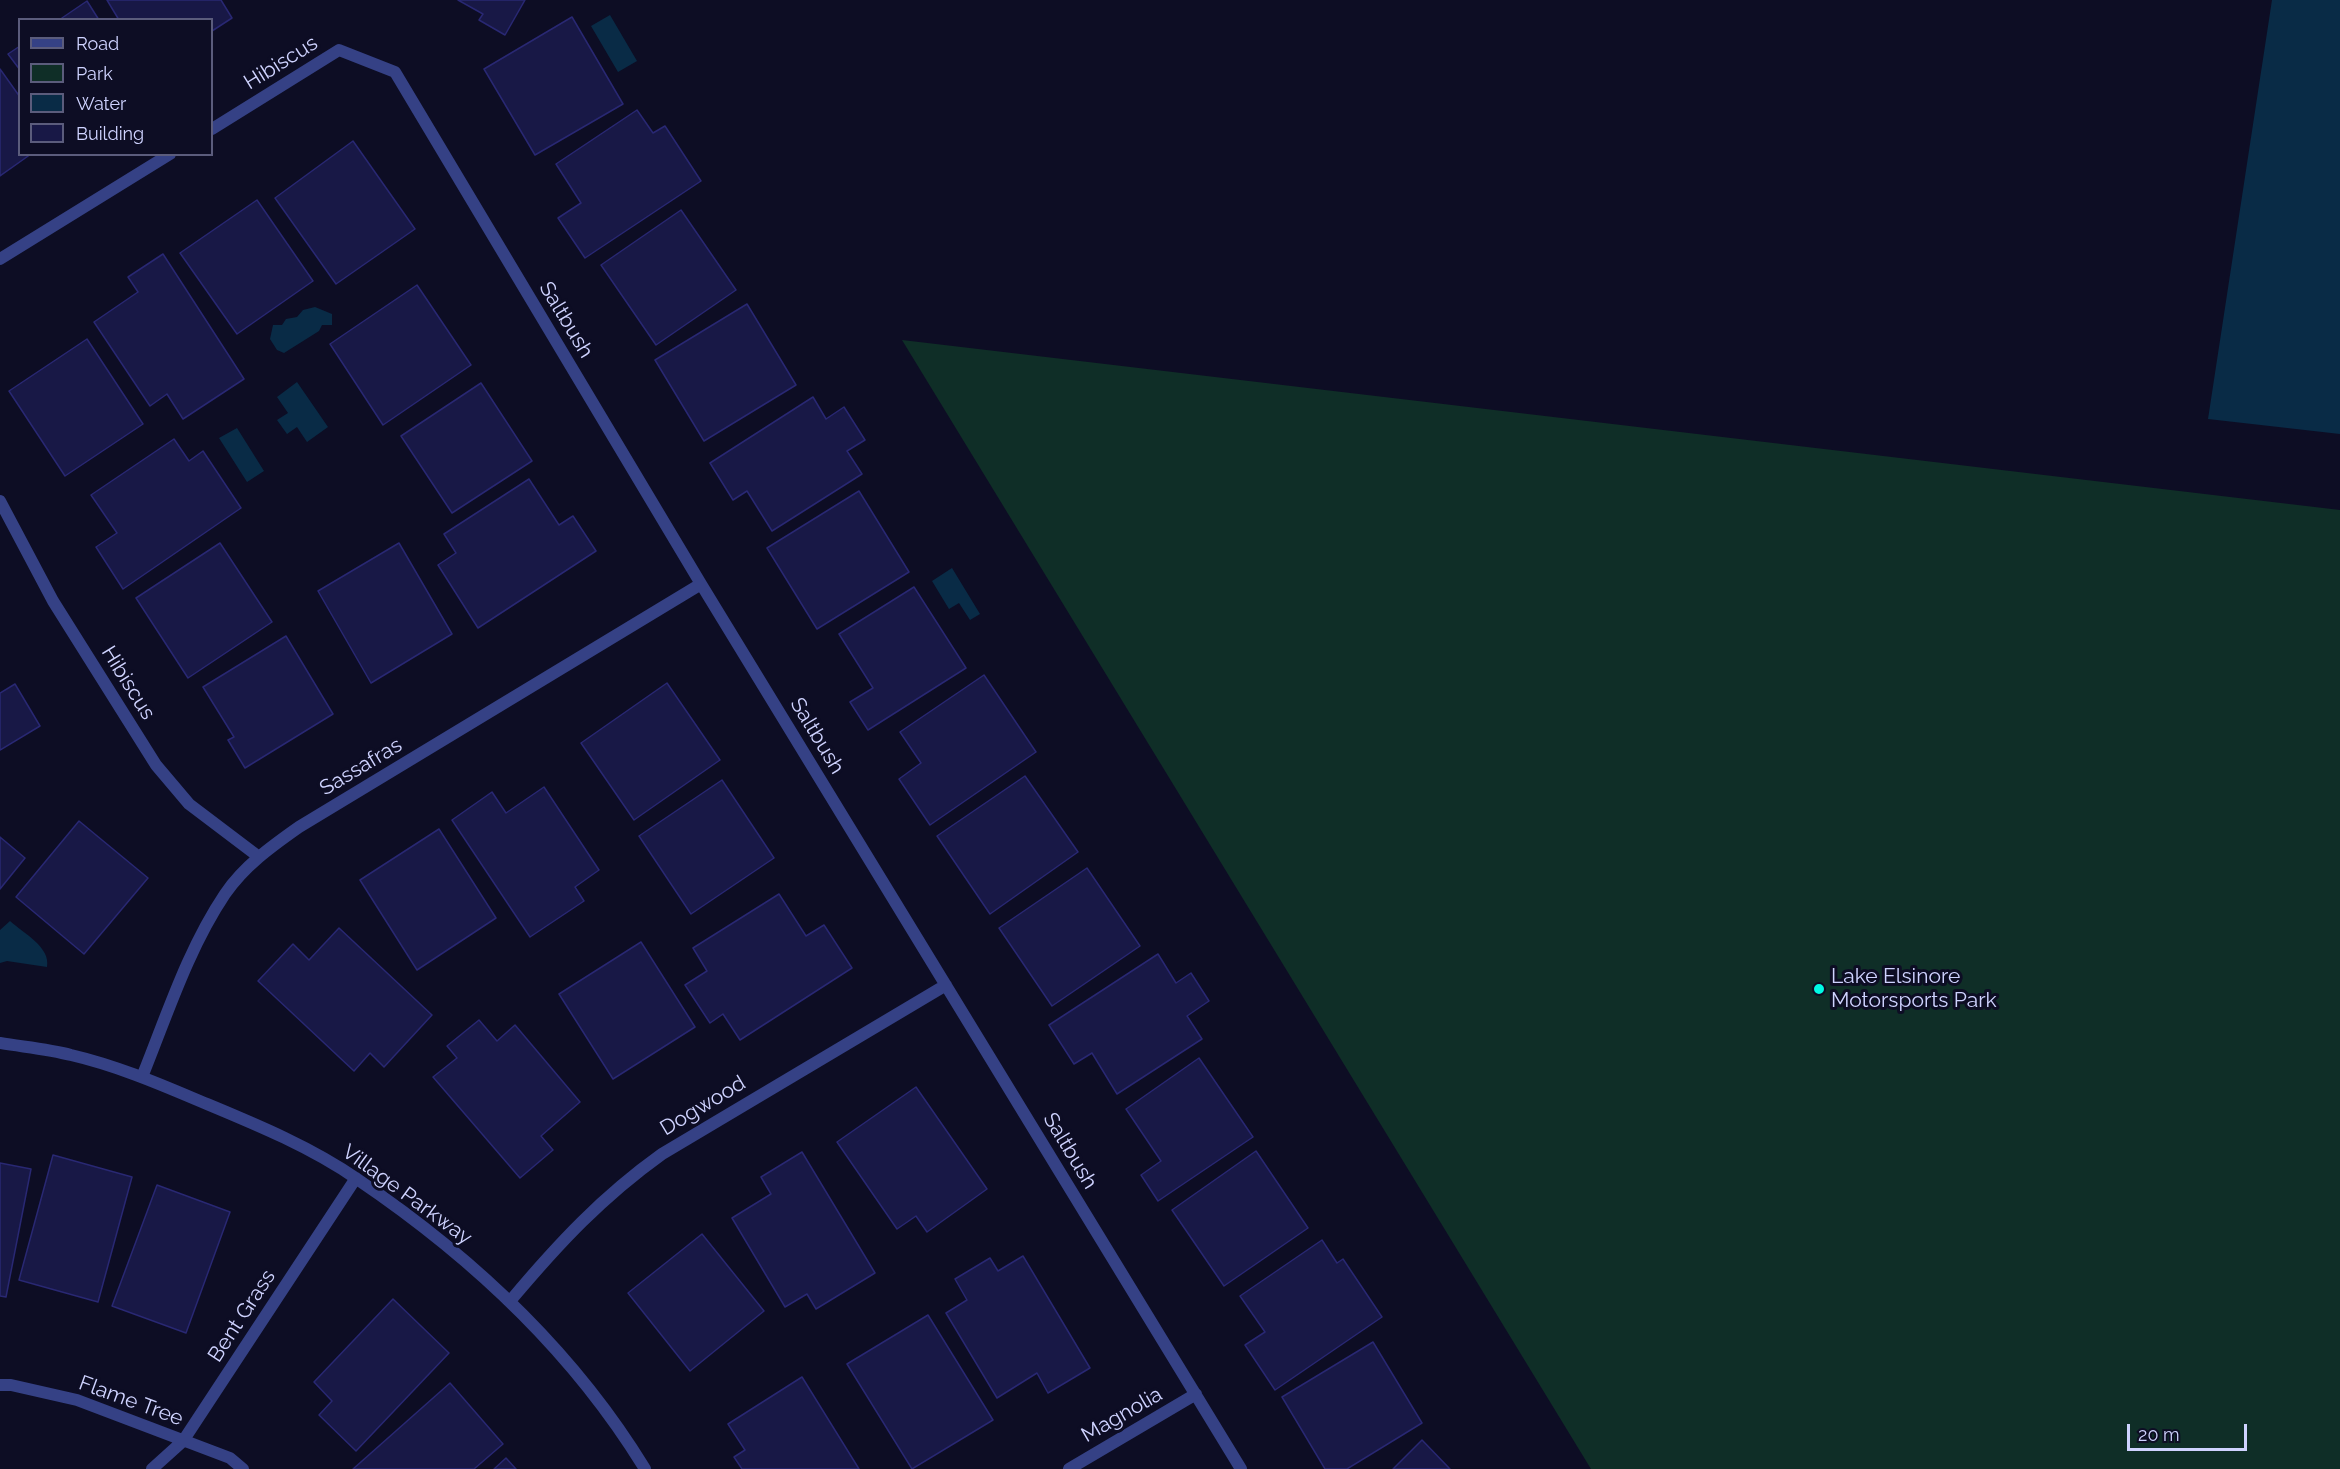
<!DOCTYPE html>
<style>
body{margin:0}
#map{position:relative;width:2340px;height:1469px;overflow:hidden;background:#0d0d24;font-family:Raleway,sans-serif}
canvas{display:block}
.legend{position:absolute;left:18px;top:18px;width:195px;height:138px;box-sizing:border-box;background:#0d0d24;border:2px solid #5b5c7c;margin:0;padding:8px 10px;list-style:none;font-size:18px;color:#cfd3ff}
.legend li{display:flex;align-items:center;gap:12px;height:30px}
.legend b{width:30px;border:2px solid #5b5c7c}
.scale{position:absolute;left:2127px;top:1424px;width:120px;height:27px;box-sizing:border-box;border:3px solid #cfd3ff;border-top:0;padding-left:8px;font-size:18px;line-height:21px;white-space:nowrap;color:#cfd3ff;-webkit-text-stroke:4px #0d0d24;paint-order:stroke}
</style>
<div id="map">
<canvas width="2340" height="1469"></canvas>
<ul class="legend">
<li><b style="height:8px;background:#354185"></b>Road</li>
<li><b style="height:16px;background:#0f2e27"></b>Park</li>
<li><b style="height:16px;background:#092b46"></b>Water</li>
<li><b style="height:16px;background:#181846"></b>Building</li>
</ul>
<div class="scale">20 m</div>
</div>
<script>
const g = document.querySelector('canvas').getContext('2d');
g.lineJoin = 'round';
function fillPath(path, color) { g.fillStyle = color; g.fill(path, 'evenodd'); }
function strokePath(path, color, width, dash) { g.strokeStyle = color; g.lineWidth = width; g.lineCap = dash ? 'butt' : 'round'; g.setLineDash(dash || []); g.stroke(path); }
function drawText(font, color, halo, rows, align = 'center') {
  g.font = font + ' Raleway,sans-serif'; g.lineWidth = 6; g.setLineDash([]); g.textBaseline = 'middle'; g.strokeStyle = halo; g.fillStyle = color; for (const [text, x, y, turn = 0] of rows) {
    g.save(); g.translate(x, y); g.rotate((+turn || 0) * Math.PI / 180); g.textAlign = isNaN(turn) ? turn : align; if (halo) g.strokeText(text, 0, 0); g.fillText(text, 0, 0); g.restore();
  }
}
const green = new Path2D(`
 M902,340L2340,510V1469H1591Z`);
const water = new Path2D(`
 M2272,0H2340V434L2208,419Z
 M610,15L637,61L618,72L591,26Z
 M315,307L332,314V325H322L319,331L284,353L277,350L270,339L273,325H282L286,319L297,317L303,310Z
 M297,382L328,427L307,442L297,427L287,434L277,420L288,413L277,397Z
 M237,428L264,471L247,482L219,438Z
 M952,568L980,614L970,620L959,603L949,609L932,581Z
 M10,921C23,933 51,947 47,967L7,961L0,963V930Z`);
const building = new Path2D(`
 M107,0H221L232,18L212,31V20H119Z
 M458,0H525L505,35L479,20L483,14Z
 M87,1L99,20H59Z
 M572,17L623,104L535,155L484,69Z
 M20,46V70L8,54Z
 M0,69L20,97V154H31L0,176Z
 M637,110L653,133L665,126L701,181L585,258L558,218L581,203L556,164Z
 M353,141L415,229L336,284L275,198Z
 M257,200L313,281L237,334L180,253Z
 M681,210L736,290L656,345L601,265Z
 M163,254L244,379L183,419L167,394L150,406L94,322L138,292L128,277Z
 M417,285L471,365L383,425L330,344Z
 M747,304L796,385L704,441L655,360Z
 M87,339L143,424L65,476L9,391Z
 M481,383L532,461L452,513L401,436Z
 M813,397L826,419L844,407L865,440L847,451L862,474L772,531L747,491L733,500L710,463Z
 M174,439L189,461L203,451L241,508L123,589L96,547L117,533L91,495Z
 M529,479L559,525L573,516L596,551L478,628L438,565L456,553L444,534Z
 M859,491L909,572L817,629L767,548Z
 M220,543L272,622L188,678L136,598Z
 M399,543L452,634L371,683L318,591Z
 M914,587L966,668L868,730L850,702L873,688L839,634Z
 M286,636L333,714L245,768L228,740L234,737L203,687Z
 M984,675L1036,752L930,825L899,779L921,763L900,732Z
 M667,683L720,760L634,820L581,743Z
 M15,684L40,726L0,750V693Z
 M1025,776L1078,852L990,914L937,836Z
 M722,780L774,858L691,914L639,836Z
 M544,787L599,870L575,887L584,901L530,937L452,820L492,792L506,813Z
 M79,821L148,878L84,954L16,897Z
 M439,829L496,918L417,970L360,880Z
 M0,837L25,858L0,889Z
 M1087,868L1140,946L1052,1006L999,928Z
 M779,894L806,936L824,925L852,968L740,1040L723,1014L710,1023L685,985L707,971L693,948Z
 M339,928L432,1015L384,1067L370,1053L354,1071L258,981L293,944L309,960Z
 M641,942L695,1027L613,1079L559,994Z
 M1158,954L1176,983L1191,973L1209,1001L1187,1016L1202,1039L1117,1094L1092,1053L1074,1064L1049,1025Z
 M479,1020L497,1041L515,1025L580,1102L541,1136L553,1150L520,1178L433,1077L457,1058L447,1046Z
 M1199,1058L1253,1137L1158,1201L1141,1175L1161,1161L1126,1109Z
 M916,1087L987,1189L927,1232L916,1216L897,1229L837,1142Z
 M1256,1151L1308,1228L1224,1286L1172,1210Z
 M802,1152L875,1273L816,1309L807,1294L785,1307L732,1218L771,1194L761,1177Z
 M53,1155L132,1177L98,1302L19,1280Z
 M0,1163L31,1169L6,1297L0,1296Z
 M157,1185L230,1212L186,1333L112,1306Z
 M702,1234L764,1311L690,1371L628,1293Z
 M1322,1240L1337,1263L1343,1259L1382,1317L1275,1390L1245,1345L1265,1332L1240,1296Z
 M1023,1256L1090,1368L1048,1393L1037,1373L997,1398L946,1313L967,1300L955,1279L990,1258L998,1271Z
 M393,1299L449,1353L356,1451L319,1415L332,1401L314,1382Z
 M928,1315L993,1420L912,1469L847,1364Z
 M1373,1342L1422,1423L1347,1469H1325L1282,1397Z
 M802,1377L859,1469H742L734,1457L745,1450L728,1424Z
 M450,1383L503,1444L474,1469H353Z
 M1422,1440L1450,1469H1393Z
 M506,1458L516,1469H494Z`);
const minor = new Path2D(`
 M212,129L339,50L395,72L701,584L1241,1469
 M0,259L170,154
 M0,501L53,601L156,765L189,804L259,857
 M0,1043C24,1047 48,1049 71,1055C114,1065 155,1082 195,1099C250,1122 308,1145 357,1179C471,1256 573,1351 645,1469
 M142,1077C167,1015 188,949 225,894C244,866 272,846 299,827L701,584
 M511,1300C559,1243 602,1197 662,1154L946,985
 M0,1385H11L77,1400L230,1458L243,1469
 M152,1469L183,1441L356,1178
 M1069,1469L1196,1394`);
const markers = [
 [1819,989,6,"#00fae3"]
];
const streetNames = [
 ["Hibiscus",281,63,-32],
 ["Saltbush",566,320,59],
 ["Hibiscus",128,683,58],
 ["Saltbush",817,736,59],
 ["Sassafras",361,767,-31],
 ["Dogwood",703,1106,-31],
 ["Saltbush",1070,1151,59],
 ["Village Parkway",407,1195,36],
 ["Bent Grass",242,1316,-57],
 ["Flame Tree",131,1401,20],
 ["Magnolia",1122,1415,-30]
];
const poiNames = [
 ["Lake Elsinore",1831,977],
 ["Motorsports Park",1831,1001]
];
fillPath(green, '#0f2e27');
fillPath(water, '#092b46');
fillPath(building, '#181846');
strokePath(building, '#292873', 1.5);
strokePath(minor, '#354185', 12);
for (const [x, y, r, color] of markers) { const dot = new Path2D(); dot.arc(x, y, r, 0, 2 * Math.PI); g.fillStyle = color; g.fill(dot); strokePath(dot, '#0d0d24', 2); }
drawText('21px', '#cfd3ff', '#0d0d24', streetNames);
drawText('21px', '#cfd3ff', '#0d0d24', poiNames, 'left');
</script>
